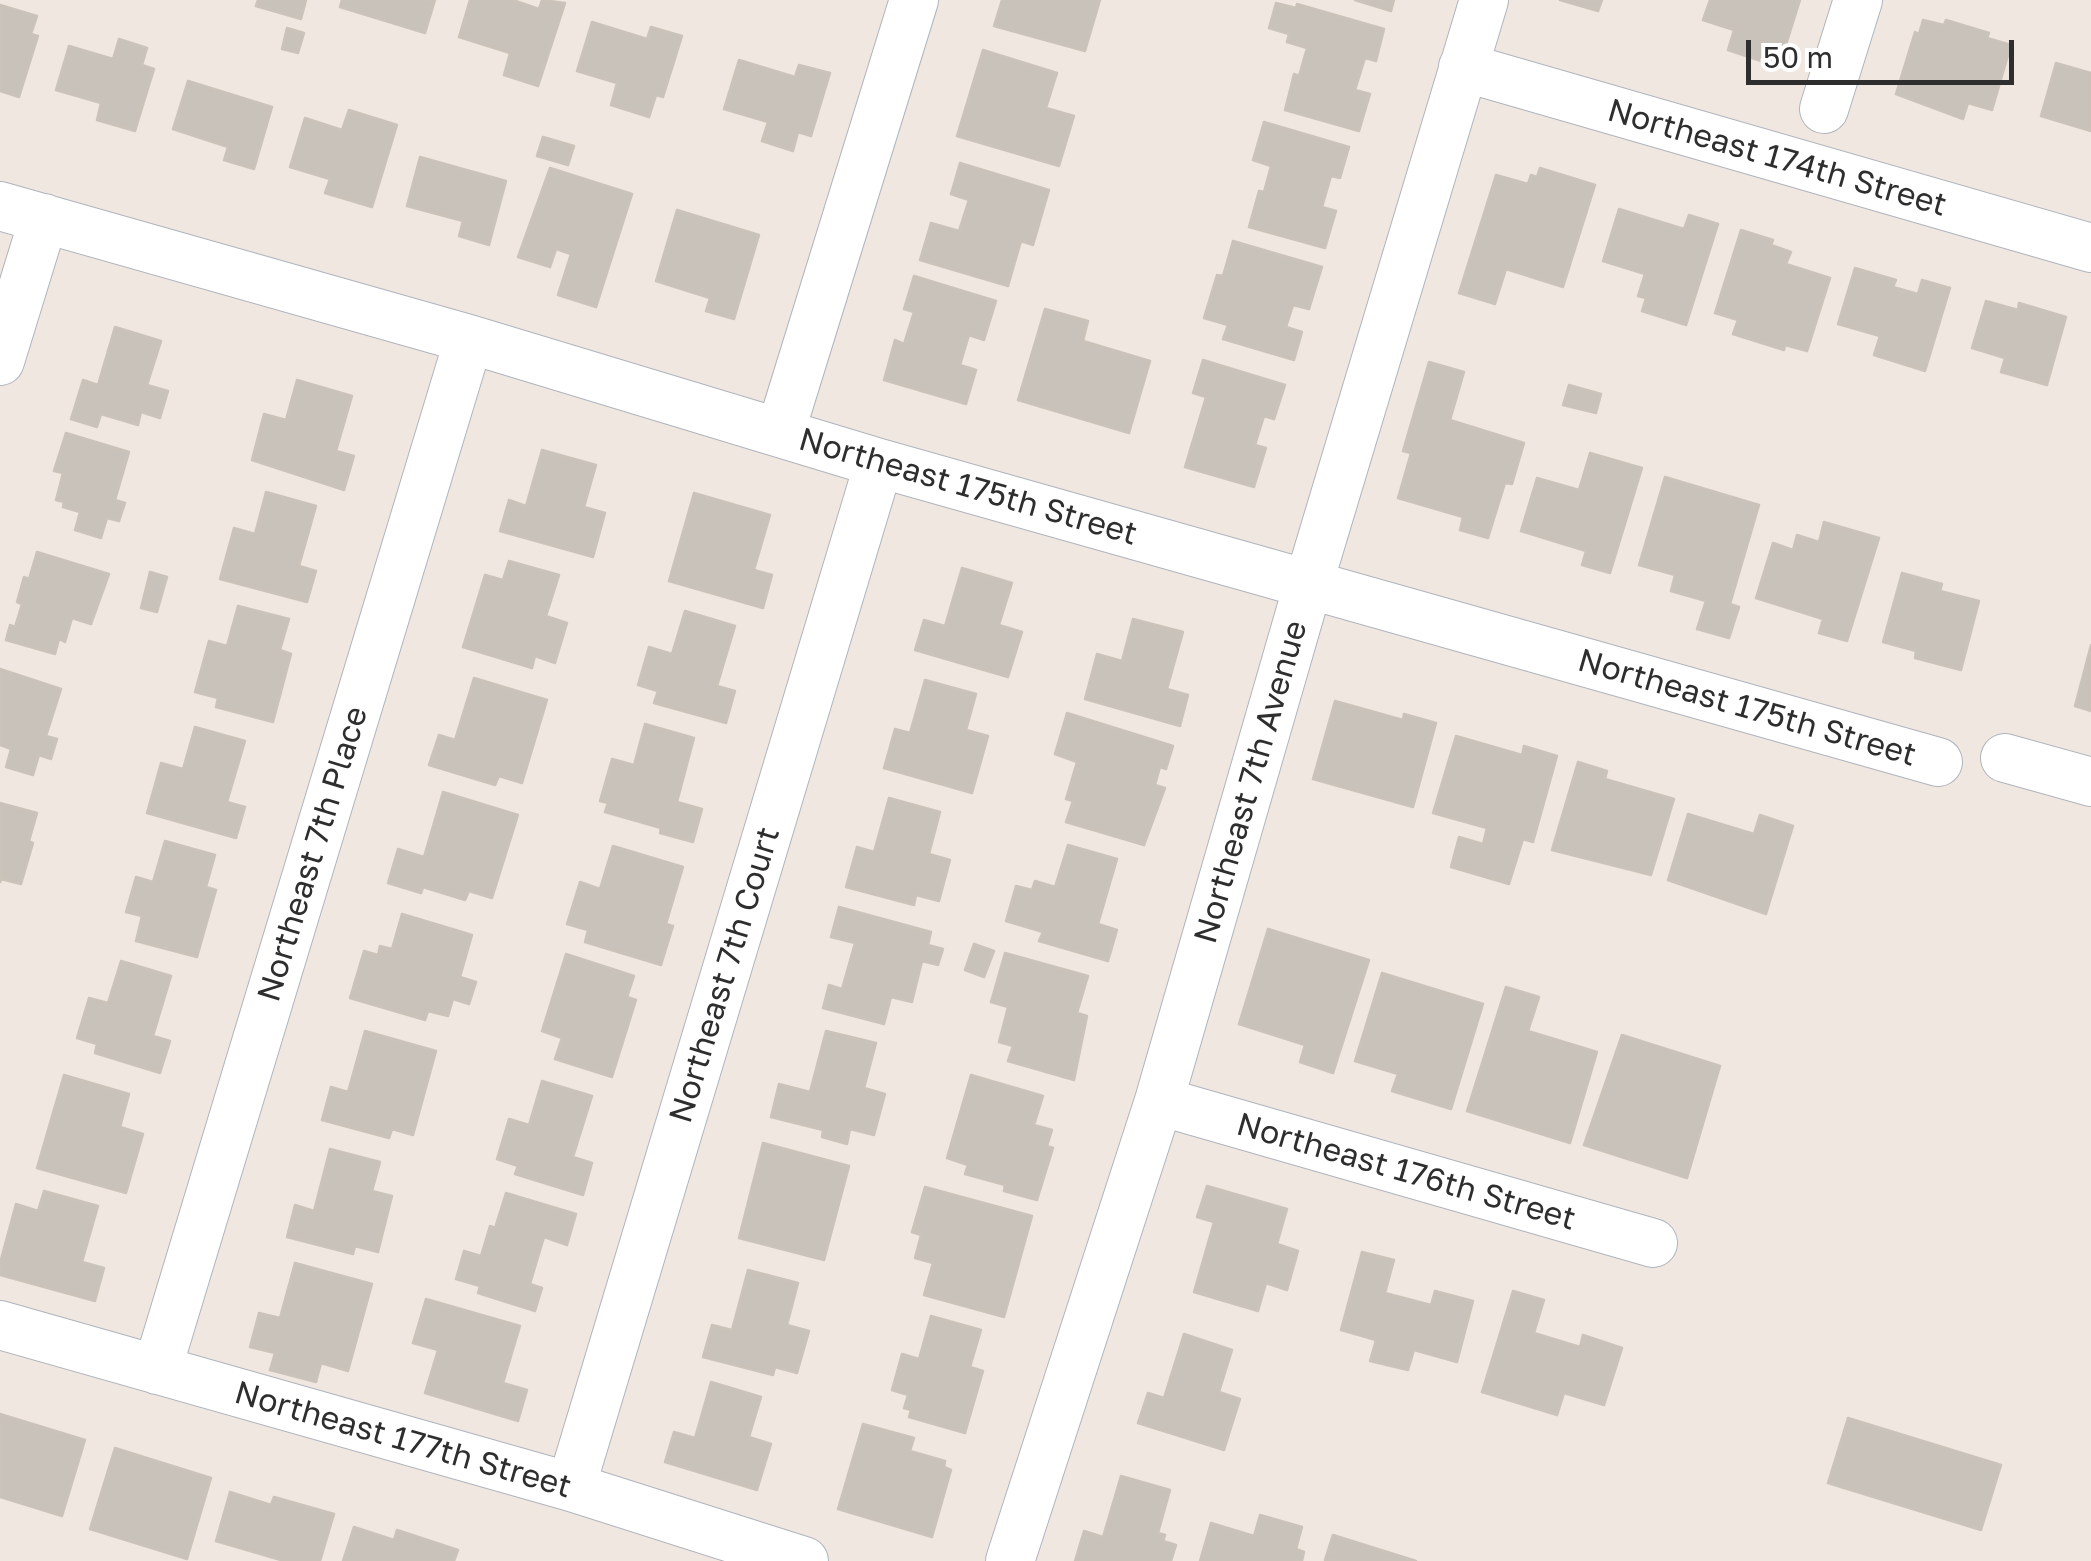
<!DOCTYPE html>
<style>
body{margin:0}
#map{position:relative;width:2091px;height:1561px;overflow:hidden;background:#efe7e0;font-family:"Golos Text",sans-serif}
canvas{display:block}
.scale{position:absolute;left:1746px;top:40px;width:268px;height:45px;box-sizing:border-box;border:5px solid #2e2e2e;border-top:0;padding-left:12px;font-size:30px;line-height:35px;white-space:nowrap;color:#2e2e2e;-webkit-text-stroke:8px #fff;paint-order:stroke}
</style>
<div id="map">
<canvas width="2091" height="1561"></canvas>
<div class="scale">50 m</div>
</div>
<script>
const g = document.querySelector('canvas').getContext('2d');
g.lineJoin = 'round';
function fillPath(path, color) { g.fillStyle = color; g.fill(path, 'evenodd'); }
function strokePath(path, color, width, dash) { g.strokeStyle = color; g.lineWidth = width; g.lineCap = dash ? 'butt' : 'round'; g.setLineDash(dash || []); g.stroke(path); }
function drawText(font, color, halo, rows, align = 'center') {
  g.font = font + ' "Golos Text",sans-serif'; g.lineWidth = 10; g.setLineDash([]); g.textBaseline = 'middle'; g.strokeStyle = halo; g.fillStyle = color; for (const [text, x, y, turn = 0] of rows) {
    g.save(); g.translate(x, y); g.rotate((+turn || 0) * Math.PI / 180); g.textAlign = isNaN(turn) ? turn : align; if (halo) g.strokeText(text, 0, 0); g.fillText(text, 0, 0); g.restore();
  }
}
const building = new Path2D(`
 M258,0H306L301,19L256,6Z
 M342,0H435L425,33L340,7Z
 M470,0H513L539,9L542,0L565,3L538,86L504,75L510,53L459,37Z
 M1002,0H1100L1085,51L994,26Z
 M1355,0H1394L1391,11Z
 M1560,0H1602L1598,11Z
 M1710,0H1800L1779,67L1728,50L1734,30L1703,20Z
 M1276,3L1296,8L1297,4L1384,29L1376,61L1365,58L1355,90L1370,94L1359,131L1285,110L1294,74L1299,76L1307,48L1287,42L1289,34L1269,28Z
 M0,5L37,16L31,34L38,36L19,97L0,91Z
 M1923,20L1944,25L1946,20L1989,33L1987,38L2011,45L1992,110L1968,103L1963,119L1896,94L1915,32L1919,34Z
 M592,22L647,39L651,27L682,36L663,97L656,95L649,117L611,105L617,83L577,71Z
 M287,28L304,33L298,53L282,49Z
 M119,39L147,48L142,65L154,69L135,131L97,120L101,103L56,90L69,46L113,59Z
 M983,50L1057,73L1046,108L1074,116L1059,166L957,136Z
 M739,60L795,77L799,65L830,73L811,136L798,132L793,151L762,141L768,122L724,109Z
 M2056,63L2091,73V131L2041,116Z
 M188,81L272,107L254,169L224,160L228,147L173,129Z
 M349,110L397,125L372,207L325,193L330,179L290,167L305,118L342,130Z
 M1264,122L1349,147L1340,178L1331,176L1322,207L1336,211L1325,248L1249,227L1259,191L1264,192L1271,166L1253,160Z
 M543,137L574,146L568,165L537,156Z
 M420,157L506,181L489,245L459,236L463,221L407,206Z
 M960,163L1049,190L1033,245L1021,241L1008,286L920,260L931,223L959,231L969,200L951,194Z
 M550,168L632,194L596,307L558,295L571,254L556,249L550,267L518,257Z
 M1540,168L1595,185L1563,287L1506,269L1495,304L1459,293L1496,175L1528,184L1531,175L1537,177Z
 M1619,209L1684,229L1689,215L1718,224L1686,325L1642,311L1646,298L1638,296L1645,274L1603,261Z
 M677,210L759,235L734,319L706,311L710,298L656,281Z
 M1741,230L1773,240L1771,245L1791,252L1786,264L1830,278L1807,351L1785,345L1784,350L1733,334L1738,320L1715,313Z
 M1233,241L1322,267L1309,309L1293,305L1286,327L1302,332L1294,360L1223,339L1228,325L1204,318L1217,275L1223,276Z
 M1855,268L1896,280L1893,287L1918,294L1922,280L1950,288L1925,371L1874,355L1880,336L1838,324Z
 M914,276L996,301L984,340L969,335L960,365L976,370L966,404L884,380L895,340L904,344L914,312L904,309Z
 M1986,301L2018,310L2019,303L2066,317L2047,385L2001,372L2005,358L1972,348Z
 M1045,309L1088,321L1083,341L1150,361L1129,433L1018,400Z
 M115,327L161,341L147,385L168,391L160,418L141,412L138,425L101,414L97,427L71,419L83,380L98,385Z
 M1203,360L1285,385L1274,419L1264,416L1255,445L1266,448L1254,487L1185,467L1206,397L1193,393Z
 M1429,362L1464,372L1450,420L1524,443L1512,484L1505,483L1488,538L1460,530L1463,517L1398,498L1411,453L1403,451Z
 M297,380L352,396L336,451L354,456L344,490L252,460L264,414L286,420Z
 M1569,385L1601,394L1596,413L1563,405Z
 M66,433L129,452L115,500L125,503L119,521L107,518L101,538L75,530L80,512L63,507L64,502L56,500L63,473L54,471Z
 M542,450L596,465L584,507L605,513L593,557L500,531L509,500L526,506Z
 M1590,453L1642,468L1610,573L1582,565L1586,551L1521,531L1537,478L1579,490Z
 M1665,477L1759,505L1730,604L1739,607L1729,638L1697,629L1706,601L1671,591L1675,575L1639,565Z
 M266,492L316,506L299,566L316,571L307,602L220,579L234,528L255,534Z
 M694,493L770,515L754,570L772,575L763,608L669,581Z
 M1824,522L1879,538L1847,641L1819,633L1823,619L1756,598L1773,543L1793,550L1797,535L1819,542Z
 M37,552L109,574L91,624L72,618L65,642L59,639L55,654L6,640L10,625L15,627L22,604L17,602L24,577L29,579Z
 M509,561L559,575L546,616L567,623L555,663L535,656L532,668L463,647L485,575L503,580Z
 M962,568L1012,583L999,625L1022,632L1008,677L915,650L924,620L945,626Z
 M150,572L167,577L157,612L141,608Z
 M1902,573L1942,584L1940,591L1979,601L1961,670L1915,658L1916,651L1883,642Z
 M238,606L289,619L280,650L291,654L273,722L216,707L218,698L195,692L209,641L227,646Z
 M685,611L735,626L717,686L735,691L726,723L654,703L658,691L638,685L649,647L672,654Z
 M1133,619L1183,632L1167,689L1188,695L1180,726L1085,699L1097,654L1122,661Z
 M2091,645V711L2075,706Z
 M0,669L61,689L46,736L57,739L51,759L39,755L33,775L6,767L11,749L0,745Z
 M474,678L547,700L522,783L499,776L495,785L429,765L439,735L455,740Z
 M925,680L976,694L966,730L988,736L972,793L884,768L895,729L910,733Z
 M1335,701L1403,720L1404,714L1436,723L1413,807L1313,779Z
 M1067,713L1173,746L1166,769L1160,767L1155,785L1165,788L1144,845L1066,822L1073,801L1066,799L1077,762L1055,754Z
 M645,724L694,738L677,802L702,809L693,842L660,833L661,828L605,812L608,803L600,801L612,759L634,765Z
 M195,727L245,741L227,802L245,807L236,838L147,813L161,763L183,769Z
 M1456,736L1522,755L1524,746L1557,756L1533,842L1523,839L1509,884L1451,867L1459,837L1483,844L1487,828L1433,813Z
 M1578,762L1607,771L1605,779L1674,799L1651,875L1552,850Z
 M443,792L518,815L492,898L469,891L465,900L423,887L421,893L388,883L398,849L424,857Z
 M889,798L940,812L929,854L950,860L939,901L916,895L914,905L846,887L857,847L874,852Z
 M0,803L37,813L29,841L33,843L21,884L1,879L0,882Z
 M1688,814L1754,834L1760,815L1793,826L1766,914L1668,880Z
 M165,841L215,855L206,887L216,890L197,957L136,941L142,916L126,912L136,877L153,882Z
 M1068,845L1117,859L1098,924L1117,930L1108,961L1039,941L1043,932L1006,921L1016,886L1032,890L1035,881L1055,887Z
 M613,846L683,867L666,924L673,926L661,965L585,942L588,930L567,924L580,882L600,889Z
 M839,907L931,932L928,945L943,949L938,965L922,961L912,1002L891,997L884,1024L823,1008L829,985L842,989L855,943L831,937Z
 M402,914L472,935L460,977L476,982L469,1004L453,999L448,1016L428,1011L425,1020L350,998L364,951L378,955L380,946L392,949Z
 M1268,929L1369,960L1333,1073L1300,1062L1305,1045L1239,1024Z
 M974,944L994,951L984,977L965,970Z
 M1005,953L1088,976L1077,1013L1087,1016L1074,1080L1008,1061L1013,1046L999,1042L1008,1007L991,1002Z
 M566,954L634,976L627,997L636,1000L612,1077L555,1059L562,1038L542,1031Z
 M121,961L171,976L153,1036L170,1041L160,1073L95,1053L97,1044L77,1038L89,998L108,1003Z
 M1382,973L1483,1004L1451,1109L1392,1091L1398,1074L1355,1061Z
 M1506,987L1539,997L1528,1031L1597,1052L1570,1143L1467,1111Z
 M365,1031L436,1051L413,1135L392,1129L389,1138L322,1120L331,1087L348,1092Z
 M826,1031L876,1043L864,1088L885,1094L874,1135L850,1129L847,1144L822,1137L823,1130L771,1117L779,1084L810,1092Z
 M1622,1035L1720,1066L1687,1178L1584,1145Z
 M64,1075L129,1094L120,1127L143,1134L126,1193L37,1168Z
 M971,1075L1043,1096L1034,1125L1052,1130L1047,1146L1053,1148L1037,1200L1004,1191L1005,1185L965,1174L968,1165L947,1158Z
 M542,1081L592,1096L573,1157L592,1163L583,1195L515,1174L518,1166L497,1159L509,1119L529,1125Z
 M763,1143L849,1166L824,1260L739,1238Z
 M330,1149L380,1162L372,1191L392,1196L378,1252L355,1246L353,1254L287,1237L295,1205L314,1211Z
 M1207,1186L1287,1209L1277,1244L1298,1251L1287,1290L1266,1283L1258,1311L1194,1292L1214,1222L1197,1217Z
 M925,1187L1032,1216L1004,1317L924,1295L933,1263L915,1258L921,1235L912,1232Z
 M44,1191L98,1206L82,1262L104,1268L95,1301L0,1275V1263L16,1204L38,1211Z
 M506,1193L576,1214L567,1245L544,1237L530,1284L542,1288L535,1311L478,1293L480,1286L456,1279L464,1251L481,1256L490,1226L495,1228Z
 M1362,1252L1394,1260L1385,1293L1431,1305L1435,1291L1473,1301L1457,1362L1414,1350L1408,1370L1370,1361L1376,1340L1341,1330Z
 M295,1263L372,1284L348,1371L321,1363L316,1382L270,1370L275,1353L250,1347L259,1313L280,1318Z
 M748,1270L798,1283L787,1325L809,1331L797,1373L775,1367L773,1375L703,1357L712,1325L732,1330Z
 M1513,1291L1544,1300L1534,1333L1580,1347L1583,1335L1622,1348L1604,1405L1564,1393L1557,1415L1482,1392Z
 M426,1299L520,1326L503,1383L527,1390L518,1421L425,1393L438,1350L413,1343Z
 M931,1316L981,1330L970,1367L983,1371L965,1433L909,1417L911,1410L904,1408L908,1395L892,1390L902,1354L919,1359Z
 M1184,1334L1232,1350L1219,1392L1240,1399L1224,1450L1138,1423L1148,1393L1164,1398Z
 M711,1382L761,1397L749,1437L771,1444L757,1490L665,1462L674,1432L695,1438Z
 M0,1414L85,1440L62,1516L0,1497Z
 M1848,1418L2001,1465L1981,1530L1828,1483Z
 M863,1424L914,1438L910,1451L945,1461L944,1467L951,1470L932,1537L838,1509Z
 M115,1448L211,1478L187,1559L90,1529Z
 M1121,1476L1170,1490L1158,1533L1165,1535L1163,1541L1176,1545L1171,1561H1075L1084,1531L1103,1537Z
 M230,1492L271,1505L274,1497L334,1514L320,1561H284L216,1541Z
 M1260,1515L1302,1527L1296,1549L1304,1552L1302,1561H1200L1211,1523L1254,1536Z
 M354,1527L394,1540L397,1530L458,1550L454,1561H343Z
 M1333,1535L1416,1561L1325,1560Z`);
const minor = new Path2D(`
 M1463,67L2091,248
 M1824,109L1858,0
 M0,206L469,339L879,463L1938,762
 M0,361L44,218
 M780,433L914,0
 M2005,758L2091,782
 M1159,1101L1653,1243
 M0,1325L571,1487L804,1561
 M157,1370L469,339
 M571,1487L879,463
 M1010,1561L1159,1101L1309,582L1484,0`);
const streetNames = [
 ["Northeast 174th Street",1777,158,16],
 ["Northeast 175th Street",968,487,16],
 ["Northeast 175th Street",1747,708,16],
 ["Northeast 7th Avenue",1251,782,-74],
 ["Northeast 7th Place",313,854,-73],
 ["Northeast 7th Court",725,975,-73],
 ["Northeast 176th Street",1406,1172,16],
 ["Northeast 177th Street",403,1440,16]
];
fillPath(building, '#c8c2bb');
strokePath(building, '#cbc3b9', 2.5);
strokePath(minor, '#b0b4be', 50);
strokePath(minor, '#fff', 48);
drawText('32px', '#2e2e2e', '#fff', streetNames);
</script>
